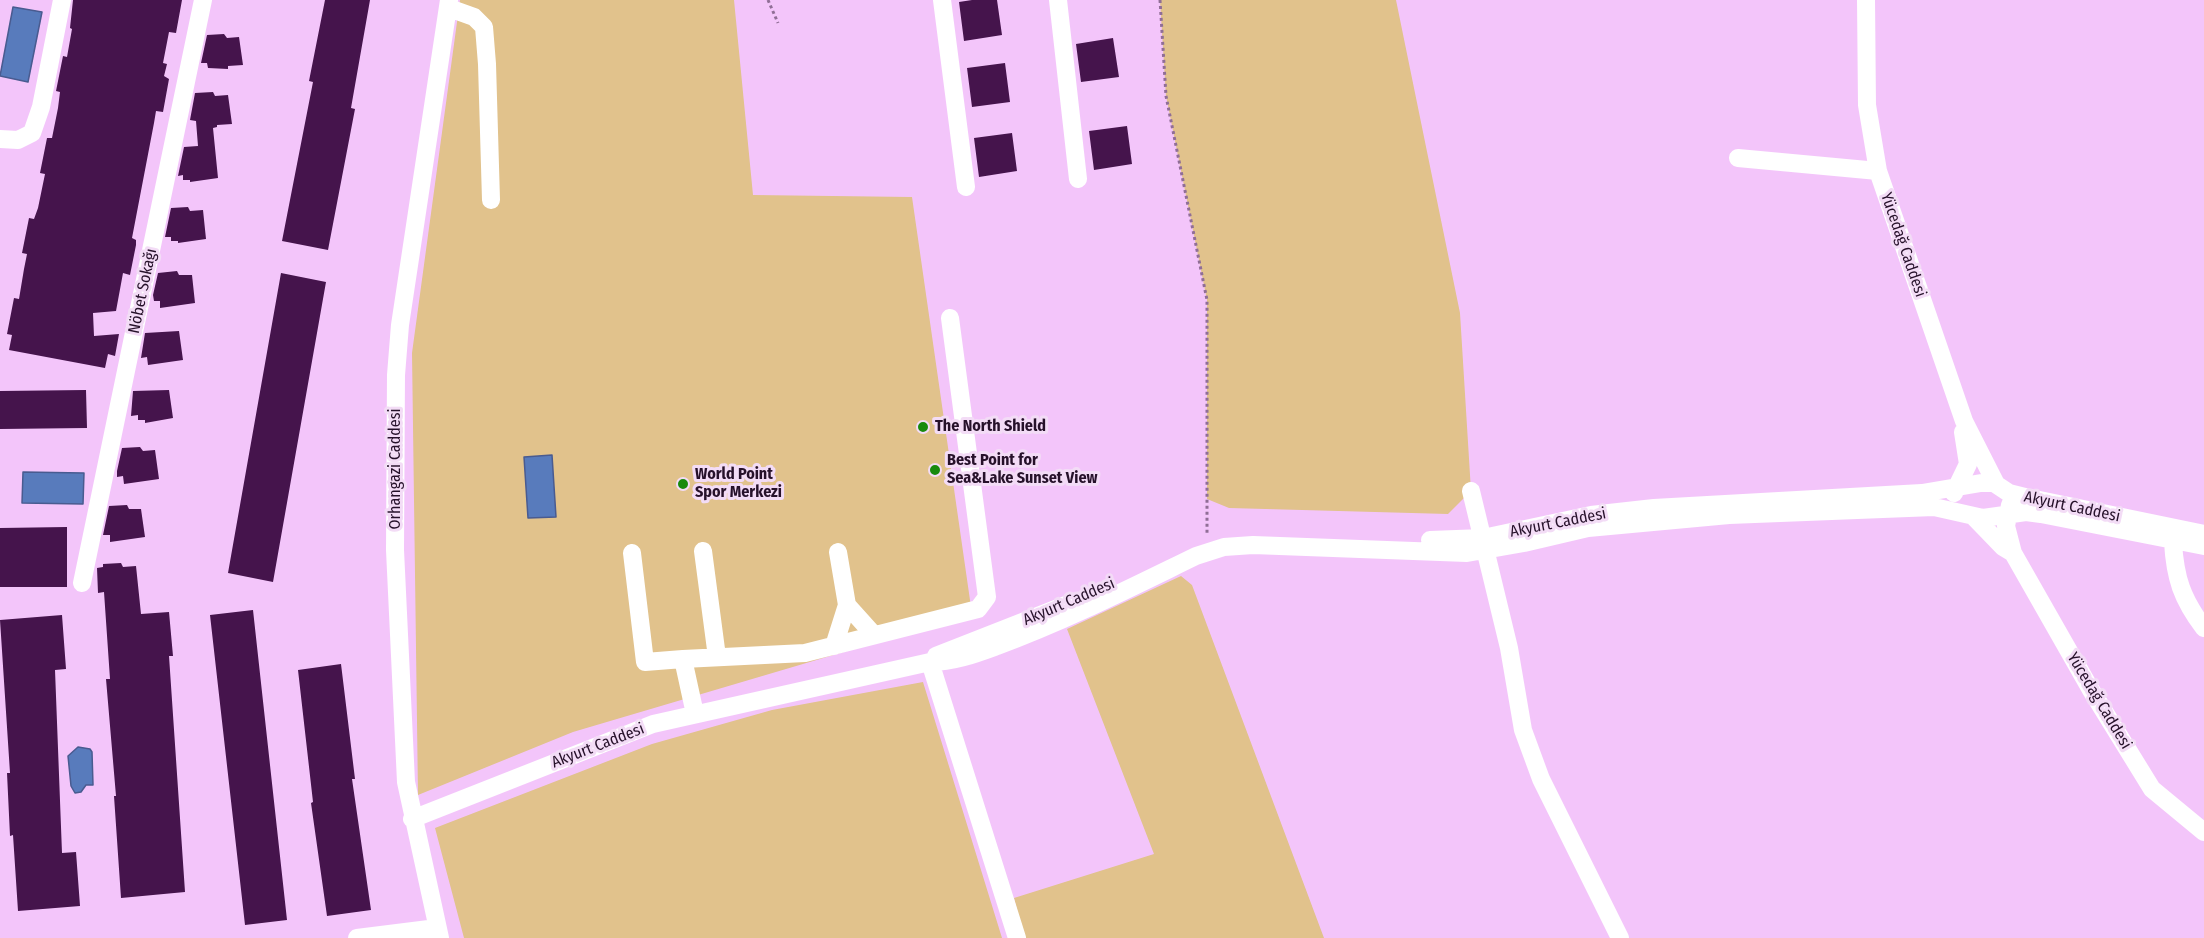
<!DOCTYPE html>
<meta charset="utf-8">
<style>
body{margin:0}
canvas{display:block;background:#f3c5fa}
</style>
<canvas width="2204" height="938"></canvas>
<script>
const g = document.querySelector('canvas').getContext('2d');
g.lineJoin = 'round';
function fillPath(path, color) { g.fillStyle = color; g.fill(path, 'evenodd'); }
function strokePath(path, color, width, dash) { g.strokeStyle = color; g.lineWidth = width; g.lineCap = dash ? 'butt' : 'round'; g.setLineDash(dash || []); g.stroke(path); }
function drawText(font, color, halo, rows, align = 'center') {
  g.font = font + ' "Fira Sans Condensed",sans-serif'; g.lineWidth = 6; g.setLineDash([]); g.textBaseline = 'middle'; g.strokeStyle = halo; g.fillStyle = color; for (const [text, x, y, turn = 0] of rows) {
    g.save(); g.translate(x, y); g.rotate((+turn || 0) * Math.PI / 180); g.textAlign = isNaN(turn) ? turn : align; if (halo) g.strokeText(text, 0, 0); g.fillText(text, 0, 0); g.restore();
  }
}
const green = new Path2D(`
 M460,0H734L753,195L912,197L972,614L573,732L418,795L412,353Z
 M1160,0H1396L1460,313L1471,491L1448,514L1229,508L1207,499V300L1166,96Z
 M1181,576L1192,585L1324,938H1024L1014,898L1154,854L1067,629Z
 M923,682L1002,938H464L435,828L652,744L772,710Z`);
const water = new Path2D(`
 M13,7L42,12L28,82L0,76Z
 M552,455L556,517L528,518L524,457Z
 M23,472L84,473L83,504L22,503Z
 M78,747L90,749L92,752L93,785H86L81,792L75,793L71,786L68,756Z`);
const building = new Path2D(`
 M73,0H182L176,33L169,32L163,63L167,64L164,76L169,79L163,112L156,111L154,123L132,238L136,240V245L130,275L123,273L116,311L93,313L94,336L119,334L115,356L108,354L105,368L9,350L12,335L7,334L14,298L19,299L24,269L27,254L22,253L29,218L34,219L38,208L45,174L40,173L47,138H52L58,108L60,92L56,91L63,56L67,57L72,29L70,28Z
 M325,0H370L351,108L355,109L328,250L282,241L313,82L309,81Z
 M972,0H997L1002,35L964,41L959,2Z
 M224,34L227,38L239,37L243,65L228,66V69L208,68L207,63H201L207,35Z
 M1113,38L1119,77L1081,82L1076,44Z
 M1005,63L1010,102L972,107L967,68Z
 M213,92L215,96L228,95L232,124L217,125V127L213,128L218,178L190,182V180H183V175L178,176L184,147L198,146L196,121L190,120L195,93Z
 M1127,126L1132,164L1094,170L1089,131Z
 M1012,133L1017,171L979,177L974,138Z
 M188,207L190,211L203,210L206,239L178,243V241H171V237H165L171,208Z
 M177,271L179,275H192L195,303L160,308V301H154L153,295L158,273Z
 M281,273L326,282L273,582L228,573Z
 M179,331L183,360L148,365L147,357L141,358L145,333Z
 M86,390L87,428L0,429V391Z
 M169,390L173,418L145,423V420H138V415L131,416L133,391Z
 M140,447L143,451L155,450L159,479L124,484L123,476L117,477V471L122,448Z
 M127,505L129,509H141L145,537L110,542V535H103L109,506Z
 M67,527V587H0V528Z
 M121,563L123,567L136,566L141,614L169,612L173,656H169L185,892L121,898L114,796H116L106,679H110L104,592L98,593L97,568L103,567V564Z
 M253,610L287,920L245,925L210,615Z
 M62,615L66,669L55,670L62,853L76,852L80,906L18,911L13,835L10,836L7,773H10L0,620Z
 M341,664L355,779H352L371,910L327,916L311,803L313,802L298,670Z`);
const path = new Path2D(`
 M768,0L778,23
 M1160,0L1166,96L1207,300V534`);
const minor = new Path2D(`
 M942,0L966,187
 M1058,0L1078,179
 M449,8L474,17L484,27L487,64L491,200
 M0,139L18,140L32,133L41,107L62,0
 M1738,158L1878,171L1867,105L1866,0
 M1878,171L1964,421L1996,484
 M1471,491L1509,648L1523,730L1541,779L1620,938
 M1954,493L1968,464L1963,432
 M2010,505L2006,526L2013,553L2091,690L2152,789L2204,832
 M1974,517L2003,547L2013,553
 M1430,540L1483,538L1591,515L1654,508L1922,493L1981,483H1994L2009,493L2025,497L2204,534
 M2173,542C2175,578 2182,599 2204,628
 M703,551L717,657
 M838,552L847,605L874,635
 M632,553L645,662L683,659
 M82,583L203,0
 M834,646L847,605
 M936,656L1066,605
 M930,662L1017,938
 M695,714L683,659L805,653L978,609L987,597L950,318
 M412,819L653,724L930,662C954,662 975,654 997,646C1065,621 1130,588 1196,556L1224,547L1253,545L1467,553L1524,543L1588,528L1729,515L1934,507L1983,518L2026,512L2041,514L2204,546
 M357,938L437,928
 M440,938L406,782L395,550L396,375L400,325L449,0`);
const markers = [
 [923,427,6,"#188a0d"],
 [935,470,6,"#188a0d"],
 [683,484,6,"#188a0d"]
];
const streetNames = [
 ["Yücedağ Caddesi",1903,245,71],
 ["Nöbet Sokağı",143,291,-78],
 ["Orhangazi Caddesi",396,469,-90],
 ["Akyurt Caddesi",2072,507,12],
 ["Akyurt Caddesi",1558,523,-11],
 ["Akyurt Caddesi",1069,602,-23],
 ["Yücedağ Caddesi",2099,701,59],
 ["Akyurt Caddesi",598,746,-21]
];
const poiNames = [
 ["The North Shield",935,427],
 ["Best Point for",947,461],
 ["Sea&Lake Sunset View",947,479],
 ["World Point",695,475],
 ["Spor Merkezi",695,493]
];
fillPath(green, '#e1c28c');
fillPath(water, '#587bbc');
strokePath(water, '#495b90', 1.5);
fillPath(building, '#45144c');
strokePath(path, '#906e96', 3, [3, 3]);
strokePath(minor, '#fff', 18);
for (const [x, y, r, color] of markers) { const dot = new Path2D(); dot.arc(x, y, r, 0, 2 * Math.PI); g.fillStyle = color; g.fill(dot); strokePath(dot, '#f3dcf6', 2); }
drawText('16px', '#26112a', '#f3dcf6', streetNames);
drawText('bold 16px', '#26112a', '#f3dcf6', poiNames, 'left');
</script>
